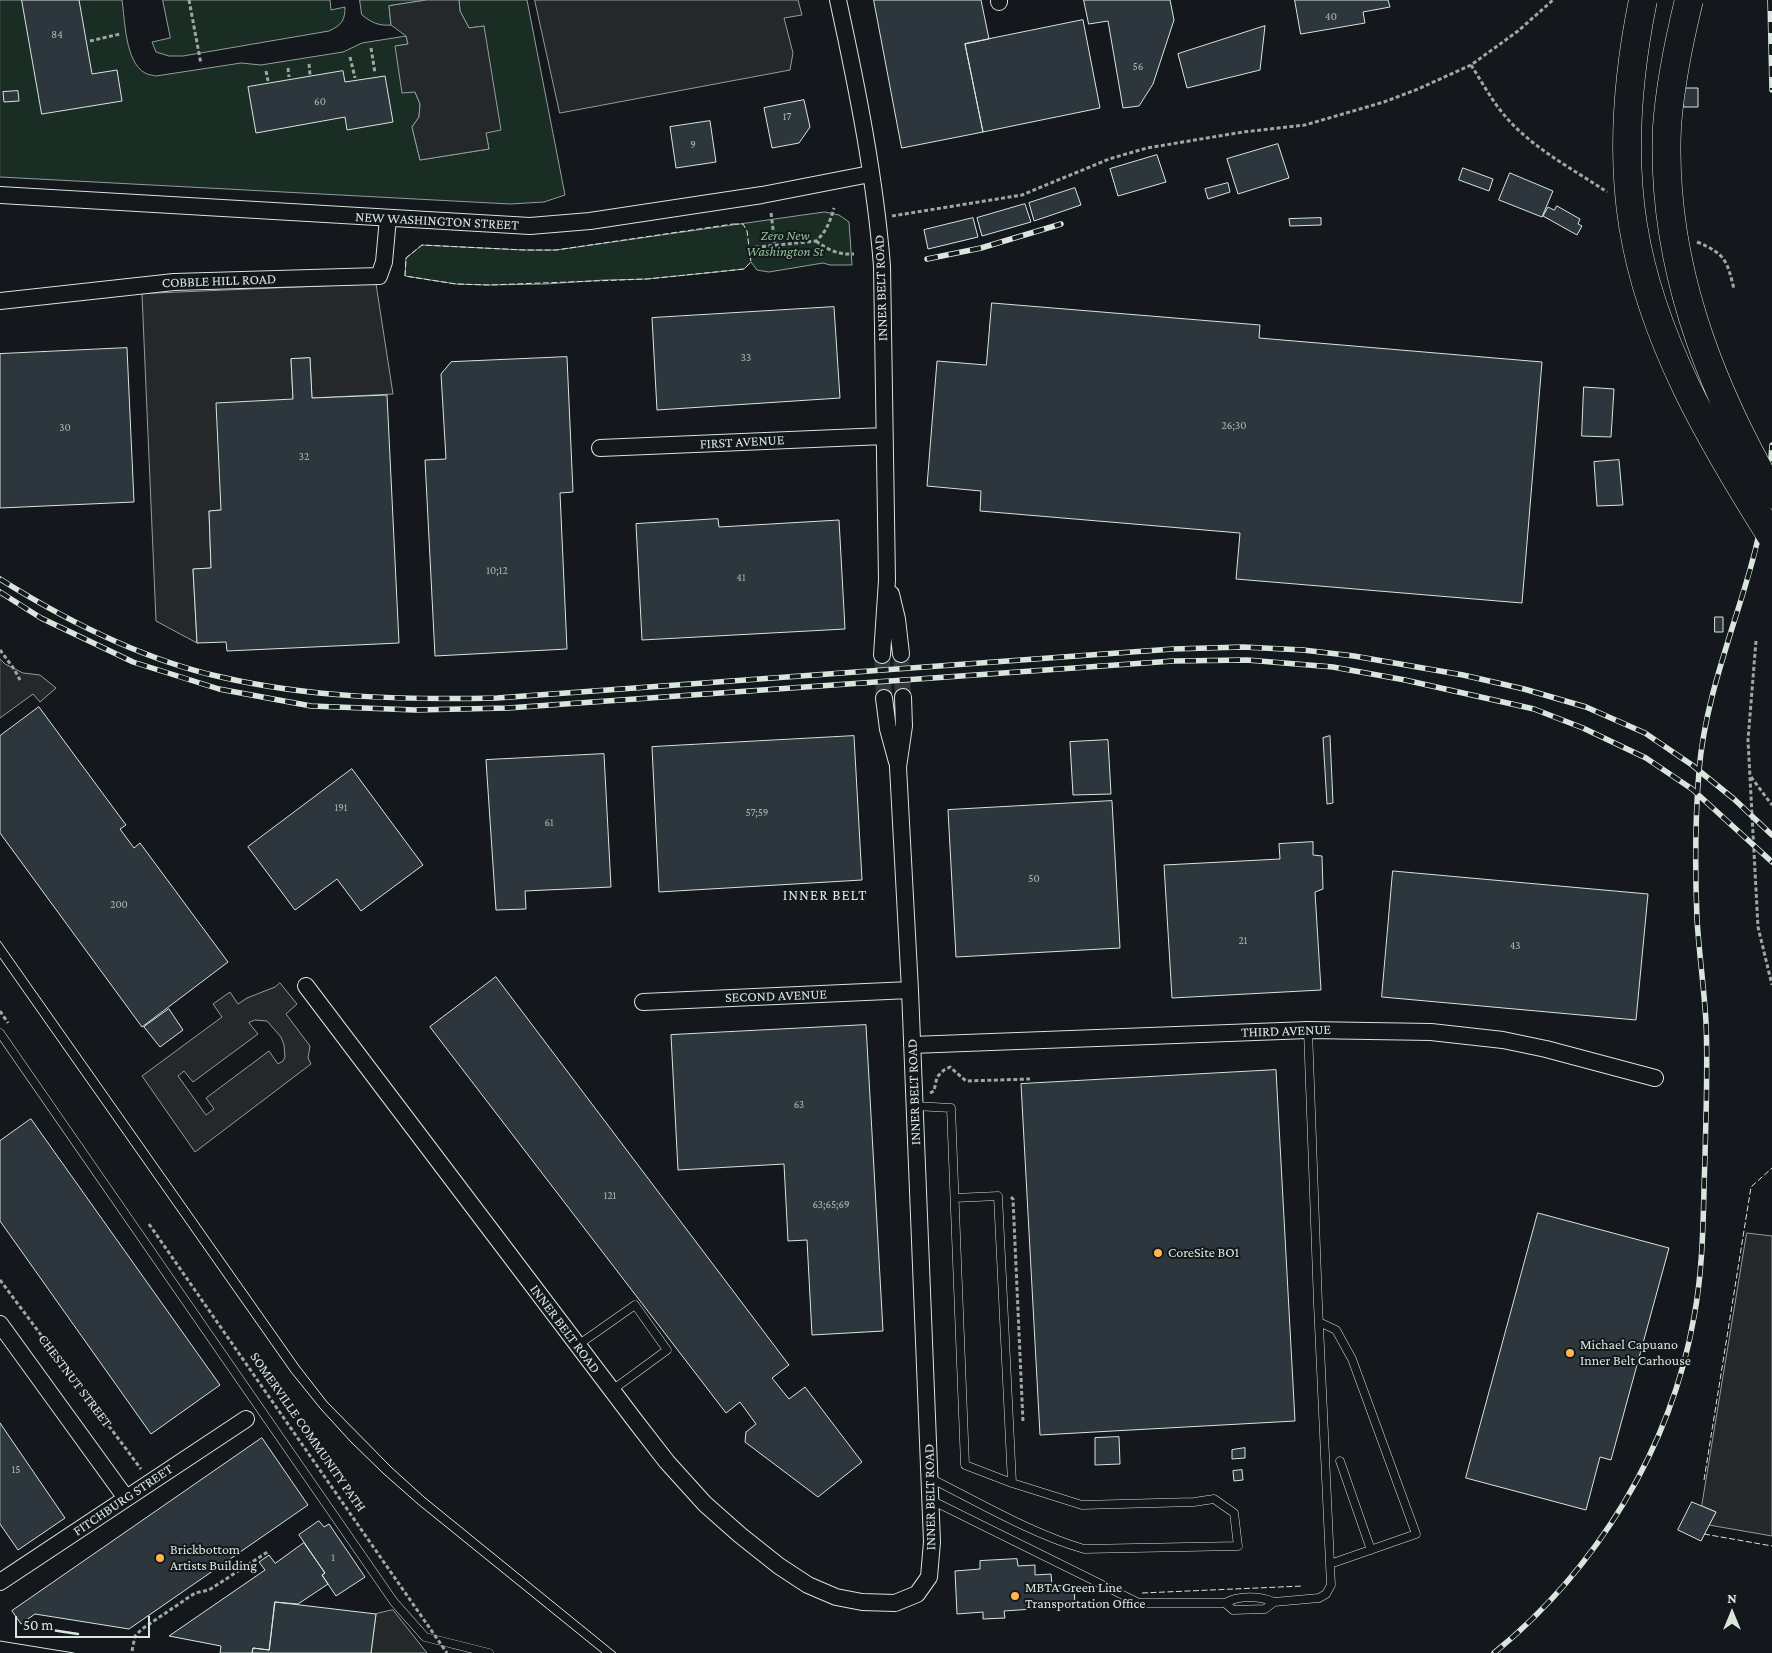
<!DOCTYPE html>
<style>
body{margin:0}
#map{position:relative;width:1772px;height:1653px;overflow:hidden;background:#14181c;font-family:"Crimson Pro",serif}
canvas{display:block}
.north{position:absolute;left:1707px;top:1588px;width:50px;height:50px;-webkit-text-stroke:4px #14181c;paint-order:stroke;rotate:0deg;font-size:14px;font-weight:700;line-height:20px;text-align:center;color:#d8e6dc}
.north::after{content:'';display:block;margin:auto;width:18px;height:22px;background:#d8e6dc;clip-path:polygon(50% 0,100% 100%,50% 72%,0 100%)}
.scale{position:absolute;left:15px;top:1616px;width:135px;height:22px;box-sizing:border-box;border:2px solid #d8e6dc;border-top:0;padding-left:6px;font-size:15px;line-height:18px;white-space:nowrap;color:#d8e6dc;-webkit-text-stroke:4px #14181c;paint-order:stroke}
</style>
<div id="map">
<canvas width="1772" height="1653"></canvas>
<div class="north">N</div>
<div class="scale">50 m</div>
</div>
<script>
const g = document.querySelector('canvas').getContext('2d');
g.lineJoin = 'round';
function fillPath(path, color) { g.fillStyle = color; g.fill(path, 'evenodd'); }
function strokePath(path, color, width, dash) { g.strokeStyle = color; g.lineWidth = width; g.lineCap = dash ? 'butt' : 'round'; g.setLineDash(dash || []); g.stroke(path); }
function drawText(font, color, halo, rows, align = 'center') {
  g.font = font + ' "Crimson Pro",serif'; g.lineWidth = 4; g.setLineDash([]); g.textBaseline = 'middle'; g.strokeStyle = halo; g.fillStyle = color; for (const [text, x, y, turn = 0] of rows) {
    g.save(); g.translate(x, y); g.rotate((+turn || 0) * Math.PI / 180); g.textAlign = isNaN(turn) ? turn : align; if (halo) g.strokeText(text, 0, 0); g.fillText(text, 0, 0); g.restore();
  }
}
const green = new Path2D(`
 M0,0H122C125,20 125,62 145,73C148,75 153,75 156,76L241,63L261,65L343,52L362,43L406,36L408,44L396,46L420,104L419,117L412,127L420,160L489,149L486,133L488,132L484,26L469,28L460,11L459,0H527L565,195L544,202L510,204L0,177Z
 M163,0H330L331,10L345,7C345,20 342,25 329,31L183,56H169L156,52L152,42L170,38Z
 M360,0H427L389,6L391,25C379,26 372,23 362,15Z
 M825,212L839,215L849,222L852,265H830L823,263L769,272L757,270L751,262L744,269L717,272L647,279L604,280L546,284L489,285L456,284L405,276L406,258L422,245L524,250H556Z`);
const parking = new Path2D(`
 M427,0H459L460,11L469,28L484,26L501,130L486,133L489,149L420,160L412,127L419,117L420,104L415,92L402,93L395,46L408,44L406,36L391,25L389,6Z
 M535,0H798L802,15L784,18L793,53L790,70L560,113Z
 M376,284L393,394L312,398L310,358L291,359L293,399L221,510L209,511L211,568L193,569L197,643L156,621L142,294Z
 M0,659L5,664L23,673L40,675L56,688L40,702L33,694L0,718Z
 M280,983L297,1004L286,1014L310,1046L308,1058L311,1064L195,1152L142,1076L222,1017L213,1004L230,992L238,1004L247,998L275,987ZM255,1020L267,1021L281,1037L284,1045L285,1057L283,1061L278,1064L269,1051L206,1098L214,1109L206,1115L178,1076L184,1071L193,1082L258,1034L249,1023Z
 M1747,1233L1772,1236V1536L1709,1525L1716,1512L1702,1506Z
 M393,1610L427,1653H371L376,1614Z`);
const building = new Path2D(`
 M22,0H79L92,74L117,70L122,101L42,114Z
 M874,0H981L989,39L965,44L983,132L902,148Z
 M1084,0H1170L1174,20L1153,84L1139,106L1123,108L1108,21L1089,24Z
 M1295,0H1388L1390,7L1363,12L1365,23L1301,34Z
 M1083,20L1100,108L983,132L965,44Z
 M1265,26L1260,70L1187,88L1178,54Z
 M343,71L345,82L385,76L393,122L347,130L345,117L256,133L248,87Z
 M1683,88H1698V107H1684Z
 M18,91L19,101L4,102L3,92Z
 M804,100L810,127L799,143L772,148L764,108Z
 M710,121L716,162L676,168L670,127Z
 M1278,144L1289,178L1238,194L1227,159Z
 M1157,155L1166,182L1118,196L1110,169Z
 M1463,168L1493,179L1489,191L1459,180Z
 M1510,173L1553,191L1542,217L1499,200Z
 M1228,183L1230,192L1208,199L1205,189Z
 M1075,188L1081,205L1034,221L1029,203Z
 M1025,204L1031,222L982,236L977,218Z
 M1557,206L1580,219L1578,224L1582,226L1577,235L1543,216L1548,207L1554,210Z
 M973,218L978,237L928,249L924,230Z
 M1321,218V225L1290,226L1289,219Z
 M992,303L1260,325L1259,338L1542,362L1522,603L1236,579L1240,533L980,511L981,491L927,486L937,361L986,365Z
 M834,307L840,398L657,410L652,318Z
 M127,348L134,502L0,508V354Z
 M567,357L573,492L560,493L567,649L435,656L425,460L446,459L441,374L451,362Z
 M310,358L312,398L387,395L399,643L227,651L226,642L197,643L193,569L211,568L209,511L221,510L216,403L293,399L291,359Z
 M1584,387L1614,389L1611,437L1582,436Z
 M1619,460L1623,505L1597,506L1594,462Z
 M718,519L719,527L839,520L845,629L642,640L636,524Z
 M1715,617H1723V632H1715Z
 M39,707L126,825L120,829L134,848L140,843L228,962L142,1027L0,833V736Z
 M854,736L862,880L659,892L652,747Z
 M1330,736L1333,803L1327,804L1323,738Z
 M1108,740L1111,794L1073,795L1070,742Z
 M604,754L611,887L525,891L526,909L496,910L486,760Z
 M352,769L423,865L361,911L337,879L295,910L248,847Z
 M1112,801L1120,948L956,957L948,810Z
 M1313,842V855L1322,856L1323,889L1315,892L1321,990L1172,998L1164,865L1280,859L1279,844Z
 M1393,871L1648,894L1636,1020L1382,997Z
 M496,977L789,1365L772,1378L789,1399L805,1387L862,1462L818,1497L745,1442L746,1432L756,1424L740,1402L726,1413L430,1027Z
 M169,1009L183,1030L160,1047L144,1027Z
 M866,1025L883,1331L812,1335L807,1240L788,1241L784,1164L678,1170L671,1035Z
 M1276,1070L1295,1421L1040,1435L1021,1084Z
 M31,1119L220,1385L151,1434L0,1221V1141Z
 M1538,1213L1669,1248L1611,1460L1600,1457L1586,1510L1466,1478Z
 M0,1423L65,1518L18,1550L0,1524Z
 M1119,1437L1120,1464L1095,1465V1438Z
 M262,1438L308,1505L129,1629L35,1614L21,1624L12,1611Z
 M1245,1448V1458L1232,1459V1450Z
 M1242,1470L1243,1480L1234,1481L1233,1471Z
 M1692,1502L1716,1512L1701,1541L1678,1530Z
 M319,1521L324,1527L329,1524L365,1577L336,1596L322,1575L325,1573L299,1535Z
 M304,1543L325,1573L322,1575L328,1584L298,1604L275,1602L269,1650L253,1648L252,1653H220L221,1646L169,1636L265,1570L259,1562L269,1555L275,1563Z
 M1017,1559L1018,1566L1035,1565V1575L1051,1574L1052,1586L1074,1585L1075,1606L1004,1611L1005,1618L983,1619V1612L957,1614L955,1571L980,1569V1561Z
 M275,1602L376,1614L371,1653H252L253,1648L269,1650Z`);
const streetTunnel = new Path2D(`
 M901,654L903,697
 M882,655L884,698`);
const path = new Path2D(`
 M189,0L201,64
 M90,41L120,34
 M371,48L375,73
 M350,57L355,78
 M309,64L310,75
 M1471,65C1482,82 1492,101 1505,116C1532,148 1573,169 1607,192
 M288,68L289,77
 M266,71L268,81
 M771,213L775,245
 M892,216L1022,195L1109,159L1147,148L1243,132L1305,125L1384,102L1418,89L1471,65L1518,31L1553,0
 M816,241C828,250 839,255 854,254
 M1697,242C1726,254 1727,261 1734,289
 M749,248L816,241C827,231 830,221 834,208
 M1756,641L1748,740L1758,927L1772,985
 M0,650L14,669L20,680
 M1751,777L1772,805
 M0,1011L8,1023
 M930,1093L934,1091L937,1077L944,1070L950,1067L966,1081L1030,1079
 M1011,1197L1013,1199L1023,1422
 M0,1280L141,1469
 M132,1651L135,1636L142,1629L195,1593L209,1590L269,1551`);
const lane = new Path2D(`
 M0,1033L394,1602L425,1637L489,1653
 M915,1106L951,1108L965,1465L1012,1483L1082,1505L1194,1502L1214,1499L1234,1513L1238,1546L1084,1549C1032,1534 978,1502 930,1478
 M955,1198L998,1196L1012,1483
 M1319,1322L1336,1330L1352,1359L1416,1534L1330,1564
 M578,1345L635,1305L667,1350L611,1391
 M1340,1461L1371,1550
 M931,1500L1139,1603H1225C1239,1595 1260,1596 1274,1602L1265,1609L1233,1610L1225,1603
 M1274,1602L1319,1598L1326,1594L1331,1585L1318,1304L1308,1030`);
const street = new Path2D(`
 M838,0C857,87 875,177 882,266L887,580L882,655
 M999,0V2
 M0,195L530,226L590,221L762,195L870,174
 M0,301L174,282L379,276L384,262L388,218
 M600,448L884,436
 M891,594L897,619L901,654
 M884,698L888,729L897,762
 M306,986L636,1422L667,1462L705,1504L740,1535L779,1566L808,1585L836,1597L862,1602L895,1603L917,1594L929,1577L932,1542L910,990L898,767L904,726L903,697
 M643,1002L910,990
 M912,1045L1308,1030L1431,1032L1503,1040L1546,1049L1655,1078
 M0,1324L126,1498
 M0,1582L246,1419`);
const tram = new Path2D(`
 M0,941L299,1366L327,1402L391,1467L424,1497L616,1653
 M0,958L291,1372L320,1408L351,1442L384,1474L418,1504L602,1653
 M0,1641L74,1653`);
const rail = new Path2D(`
 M1770,0L1772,90
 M927,259L981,248L1061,224
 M0,579C67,621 144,660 221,677C312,698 404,700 497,698L1173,649L1243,647L1303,650L1354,656L1463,675L1524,689L1586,707L1645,733L1692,765L1734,799L1772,835
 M0,592L41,618L133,662L219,689L311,706L415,710L508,708L1173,661L1247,660L1333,667L1405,680L1534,709L1583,728L1646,758L1692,789L1772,862
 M1494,1653C1597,1569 1671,1448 1694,1317C1704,1264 1703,1210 1705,1157C1706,1112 1708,1067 1706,1022C1704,987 1699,953 1697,919C1695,870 1695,820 1699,771C1704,709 1726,649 1744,590C1759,542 1769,495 1772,445`);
const pathBridge = new Path2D(`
 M149,1224L447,1653`);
const highwayBridge = new Path2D(`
 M1643,0C1628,74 1621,150 1633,225C1651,339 1712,442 1772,537
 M1689,0C1679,41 1670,84 1667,127C1661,259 1707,381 1772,494`);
const fence = new Path2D(`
 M733,224H743L747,231L751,262L744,269L647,279L489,285L456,284L405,276L406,258L422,245L524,250H556Z
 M1704,1480L1751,1187L1772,1168
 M1704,1534L1772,1546
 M1142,1593L1303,1586`);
const wall = new Path2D(`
 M45,1629L78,1634`);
const markers = [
 [1158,1253,5,"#ffb74d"],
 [1570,1353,5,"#ffb74d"],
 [160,1558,5,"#ffb74d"],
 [1015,1596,5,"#ffb74d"]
];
const numberNames = [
 ["40",1331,17],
 ["84",57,35],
 ["56",1138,67],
 ["60",320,102],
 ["17",787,117],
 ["9",693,145],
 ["33",746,358],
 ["26;30",1234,426],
 ["30",65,428],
 ["32",304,457],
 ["10;12",497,571],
 ["41",741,578],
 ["191",341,808],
 ["57;59",757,813],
 ["61",549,823],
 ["50",1034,879],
 ["200",119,905],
 ["21",1243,941],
 ["43",1515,946],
 ["63",799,1105],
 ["121",610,1196],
 ["63;65;69",831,1205],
 ["15",16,1470],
 ["1",333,1558]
];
const streetNames = [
 ["NEW WASHINGTON STREET",437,221,3],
 ["COBBLE HILL ROAD",219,281,-2],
 ["INNER BELT ROAD",881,288,-92],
 ["FIRST AVENUE",742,442,-3],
 ["SECOND AVENUE",776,996,-2],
 ["THIRD AVENUE",1286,1031,-2],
 ["INNER BELT ROAD",914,1092,-92],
 ["INNER BELT ROAD",565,1329,53],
 ["CHESTNUT STREET",75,1381,53],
 ["SOMERVILLE COMMUNITY PATH",308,1432,55],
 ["INNER BELT ROAD",930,1497,-91],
 ["FITCHBURG STREET",123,1500,-34]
];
const parkNames = [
 ["Zero New",785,236],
 ["Washington St",785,252]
];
const poiNames = [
 ["CoreSite BO1",1168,1253],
 ["Michael Capuano",1580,1345],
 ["Inner Belt Carhouse",1580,1361],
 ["Brickbottom",170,1550],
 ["Artists Building",170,1566],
 ["MBTA Green Line",1025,1588],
 ["Transportation Office",1025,1604]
];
const neighbourhoodNames = [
 ["INNER BELT",825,895]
];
fillPath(green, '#1a2d24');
strokePath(green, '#939e99', 1);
fillPath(parking, '#24282b');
strokePath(parking, '#939e99', 1);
fillPath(building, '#2c363c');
strokePath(building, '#d8e6dc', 1);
strokePath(streetTunnel, '#313739', 16, [16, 8]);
strokePath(lane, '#d8e6dc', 9);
strokePath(street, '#d8e6dc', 18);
strokePath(path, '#9da8a2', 3, [4, 2.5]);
strokePath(lane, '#14181c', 8);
strokePath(street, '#14181c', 16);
strokePath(tram, '#d8e6dc', 1);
strokePath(rail, '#d8e6dc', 5.5);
strokePath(rail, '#14181c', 4, [11]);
strokePath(highwayBridge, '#d8e6dc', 29, []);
strokePath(pathBridge, '#9da8a2', 3, [4, 2.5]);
strokePath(highwayBridge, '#14181c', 28);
strokePath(fence, '#d8e6dc', 1, [6, 2.5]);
strokePath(wall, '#d8e6dc', 2.5);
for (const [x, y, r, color] of markers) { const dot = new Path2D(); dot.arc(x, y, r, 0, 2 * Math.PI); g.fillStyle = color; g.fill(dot); strokePath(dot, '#14181c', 2); }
drawText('11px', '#adbab4', null, numberNames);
drawText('14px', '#d8e6dc', '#14181c', streetNames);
drawText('italic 14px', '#8ac095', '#14181c', parkNames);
drawText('14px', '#d8e6dc', '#14181c', poiNames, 'left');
g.letterSpacing = '1px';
drawText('15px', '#d8e6dc', '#14181c', neighbourhoodNames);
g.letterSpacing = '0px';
</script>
